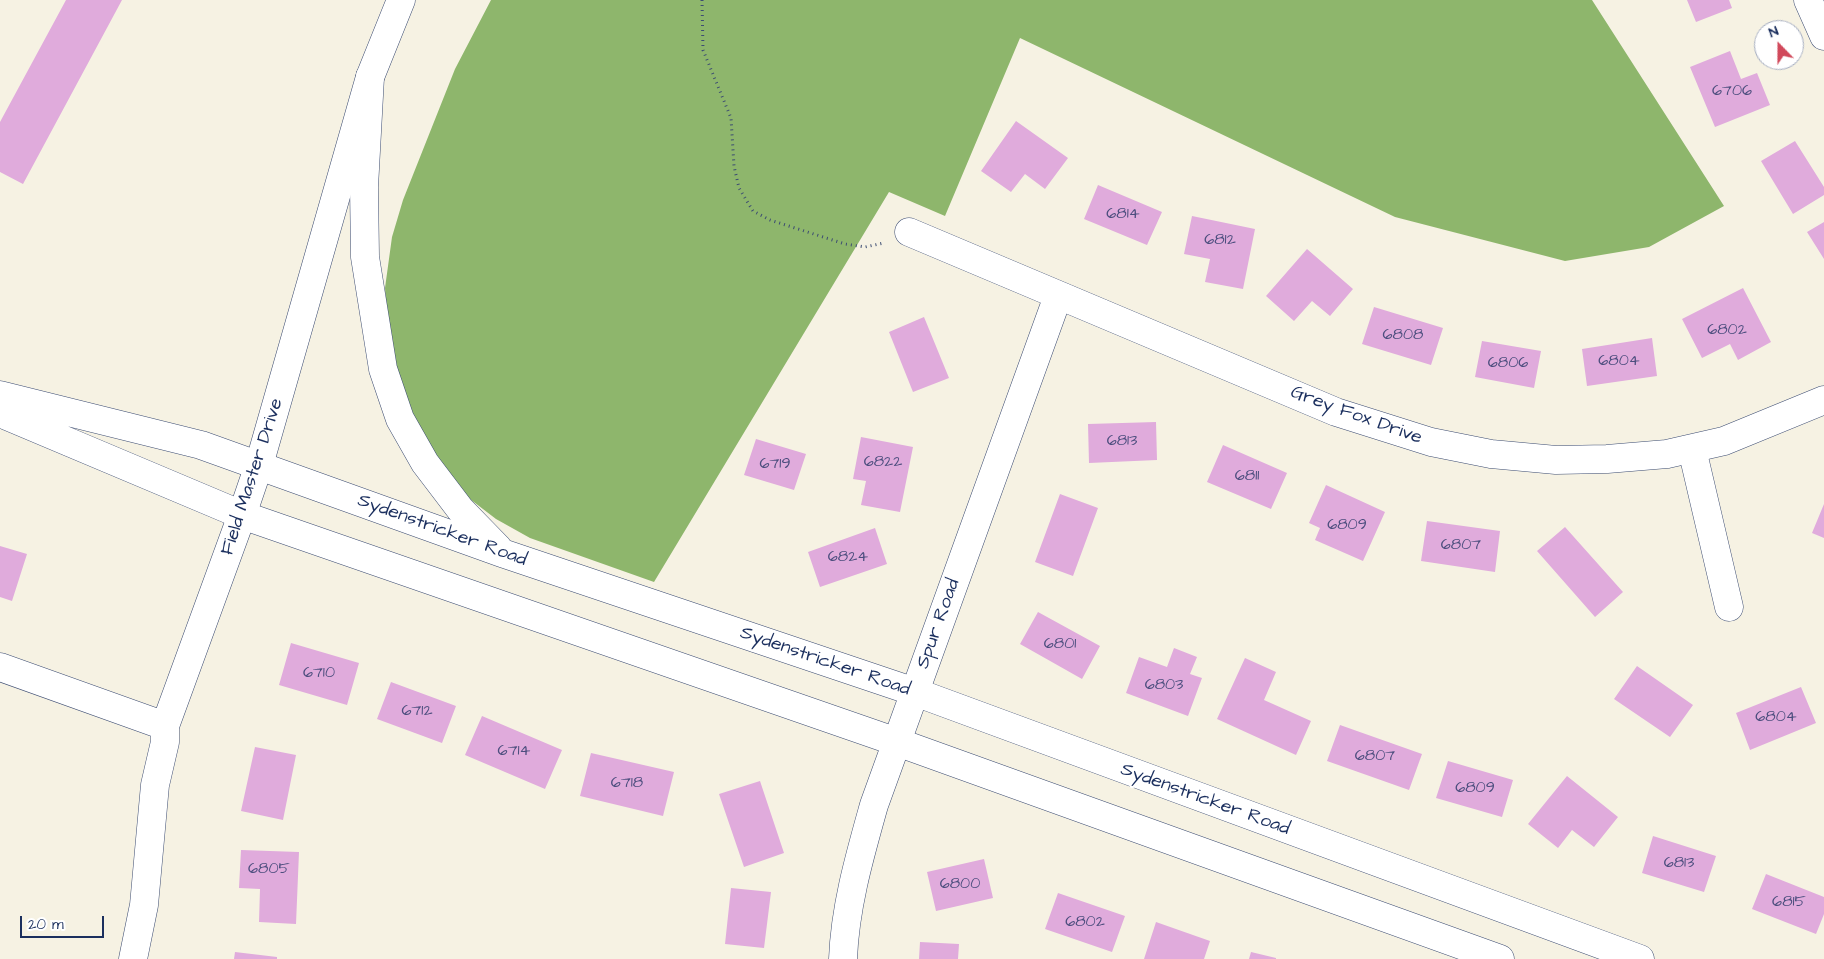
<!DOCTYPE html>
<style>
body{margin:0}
#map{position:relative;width:1824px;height:959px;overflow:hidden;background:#f6f2e3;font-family:"Architects Daughter",sans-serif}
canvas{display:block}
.north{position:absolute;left:1754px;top:20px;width:50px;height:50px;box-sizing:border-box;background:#fff;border:1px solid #a4acbf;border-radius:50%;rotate:338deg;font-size:14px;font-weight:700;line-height:20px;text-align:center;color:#1b2f5e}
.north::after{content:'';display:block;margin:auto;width:18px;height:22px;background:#d1495b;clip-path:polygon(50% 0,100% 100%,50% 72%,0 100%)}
.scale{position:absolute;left:20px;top:916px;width:84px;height:22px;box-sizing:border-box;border:2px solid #1b2f5e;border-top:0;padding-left:6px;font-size:15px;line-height:18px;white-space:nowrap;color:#1b2f5e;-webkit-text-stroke:4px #fff;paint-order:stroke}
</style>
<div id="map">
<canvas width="1824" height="959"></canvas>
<div class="north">N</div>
<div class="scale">20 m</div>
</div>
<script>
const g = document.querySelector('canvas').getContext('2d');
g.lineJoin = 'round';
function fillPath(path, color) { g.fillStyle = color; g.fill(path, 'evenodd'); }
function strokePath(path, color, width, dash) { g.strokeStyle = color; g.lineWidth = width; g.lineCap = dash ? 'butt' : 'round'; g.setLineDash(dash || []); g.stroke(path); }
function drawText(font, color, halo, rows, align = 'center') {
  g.font = font + ' "Architects Daughter",sans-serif'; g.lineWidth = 4; g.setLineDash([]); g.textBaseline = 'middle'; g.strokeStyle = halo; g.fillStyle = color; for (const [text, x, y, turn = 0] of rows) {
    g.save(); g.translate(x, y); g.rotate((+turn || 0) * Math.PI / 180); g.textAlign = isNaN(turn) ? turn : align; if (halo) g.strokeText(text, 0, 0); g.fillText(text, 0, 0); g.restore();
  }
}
const forest = new Path2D(`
 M491,0H1592L1724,206L1649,247L1565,261L1395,217L1020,38L945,216L889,192L654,582L530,538L496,519L466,496L418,435L389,352L385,288L392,237L403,200L455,69Z`);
const building = new Path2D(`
 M66,0H122L23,184L0,172V122Z
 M1687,0H1729L1732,8L1696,22Z
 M1730,51L1741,79L1757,73L1770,105L1715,127L1690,67Z
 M1016,121L1068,158L1045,189L1025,174L1011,192L981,171Z
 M1795,141L1824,187V195L1793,214L1761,161Z
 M1098,185L1162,212L1147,245L1084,219Z
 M1192,216L1255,229L1243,289L1205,282L1210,259L1184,254Z
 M1824,222V259L1807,232Z
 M1307,249L1353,289L1330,316L1312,301L1294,321L1266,296Z
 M1743,288L1771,342L1738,360L1730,344L1702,358L1682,319Z
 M1374,307L1443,328L1431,365L1362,344Z
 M924,317L949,378L913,392L889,332Z
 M1652,338L1657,376L1587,386L1582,349Z
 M1482,341L1541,351L1534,388L1475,377Z
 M1156,422L1157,460L1089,463L1088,424Z
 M861,437L913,447L900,512L861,505L866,481L853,479Z
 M756,439L806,454L794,490L744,475Z
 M1223,445L1287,473L1271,509L1207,482Z
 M1326,485L1385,512L1363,561L1315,540L1320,528L1309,523Z
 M1060,494L1098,508L1073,576L1035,562Z
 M1824,504V538L1812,533Z
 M1427,521L1500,531L1495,572L1421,561Z
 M1565,527L1623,592L1595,617L1537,551Z
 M875,528L887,564L820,587L808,552Z
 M0,546L27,554L12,601L0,597Z
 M1038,612L1100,646L1082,679L1020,644Z
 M291,643L359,663L347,705L279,685Z
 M1174,648L1197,657L1190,674L1202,678L1188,716L1126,693L1139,657L1167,667Z
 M1245,658L1276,672L1264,700L1311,721L1296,755L1217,719Z
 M1637,666L1693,705L1670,737L1614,699Z
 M391,682L456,706L442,743L377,719Z
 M1801,687L1816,723L1750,750L1736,713Z
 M482,716L562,750L545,789L465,755Z
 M1340,725L1422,754L1409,790L1327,761Z
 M255,747L296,755L283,820L241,811Z
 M591,753L674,772L663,816L580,796Z
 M1448,761L1513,780L1502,817L1436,798Z
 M1567,776L1618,817L1594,847L1572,830L1558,848L1528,824Z
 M760,781L784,853L744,867L719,794Z
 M1653,836L1716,856L1704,892L1642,873Z
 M241,850L299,852L296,924L259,922L260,889L239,888Z
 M984,859L993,898L936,911L927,872Z
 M1766,874L1824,897V914L1816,934L1752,909Z
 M731,888L771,892L764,948L725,944Z
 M1058,893L1125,916L1112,952L1045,929Z
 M1156,922L1210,941L1204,959H1144Z
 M920,942L959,944L958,959H919Z
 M235,952L277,957V959H234Z
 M1251,952L1276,958V959H1249Z`);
const path = new Path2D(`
 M702,0L703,50L731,118L734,166L739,188L753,211L770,220L845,244L865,247L884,243`);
const minor = new Path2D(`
 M1808,0L1824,36
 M909,232L1336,412L1431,442L1491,454L1556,460L1607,459L1667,454L1724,441L1824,400
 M1692,449L1729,607
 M0,667L165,726
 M133,959L144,905L155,785L165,742V726L242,515
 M843,959C845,906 860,855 874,805L1058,296`);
const tertiary = new Path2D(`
 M242,515L259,465L370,77L401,0`);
const secondary = new Path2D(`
 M370,77L364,187L365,257L383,369L400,419L425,463L460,509L498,548
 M0,395L201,445L502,553L915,692L1640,959
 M0,413L242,515L897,742L1500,959`);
const numberNames = [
 ["6706",1732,92],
 ["6814",1123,215],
 ["6812",1220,241],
 ["6802",1727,331],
 ["6808",1403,336],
 ["6804",1619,362],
 ["6806",1508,364],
 ["6813",1122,442],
 ["6822",883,463],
 ["6719",775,465],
 ["6811",1247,477],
 ["6809",1347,526],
 ["6807",1461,546],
 ["6824",848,558],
 ["6801",1060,645],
 ["6710",319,674],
 ["6803",1164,686],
 ["6712",417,712],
 ["6804",1776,718],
 ["6714",514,752],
 ["6807",1375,757],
 ["6718",627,784],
 ["6809",1475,789],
 ["6813",1679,864],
 ["6805",269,870],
 ["6800",960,885],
 ["6815",1789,903],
 ["6802",1085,923]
];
const streetNames = [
 ["Grey Fox Drive",1356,416,20],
 ["Field Master Drive",253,477,-72],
 ["Sydenstricker Road",442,531,20],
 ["Spur Road",939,624,-70],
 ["Sydenstricker Road",825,662,19],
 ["Sydenstricker Road",1205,800,20]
];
fillPath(forest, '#8eb66c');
fillPath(building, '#e0abdc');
strokePath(minor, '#3c4c72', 29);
strokePath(tertiary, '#3c4c72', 29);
strokePath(secondary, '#3c4c72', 29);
strokePath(path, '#3c4c72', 3, [1, 4]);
strokePath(minor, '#fff', 28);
strokePath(tertiary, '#fff', 28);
strokePath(secondary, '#fff', 28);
drawText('16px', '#4c4e7e', null, numberNames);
drawText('19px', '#1b2f5e', '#fff', streetNames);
</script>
